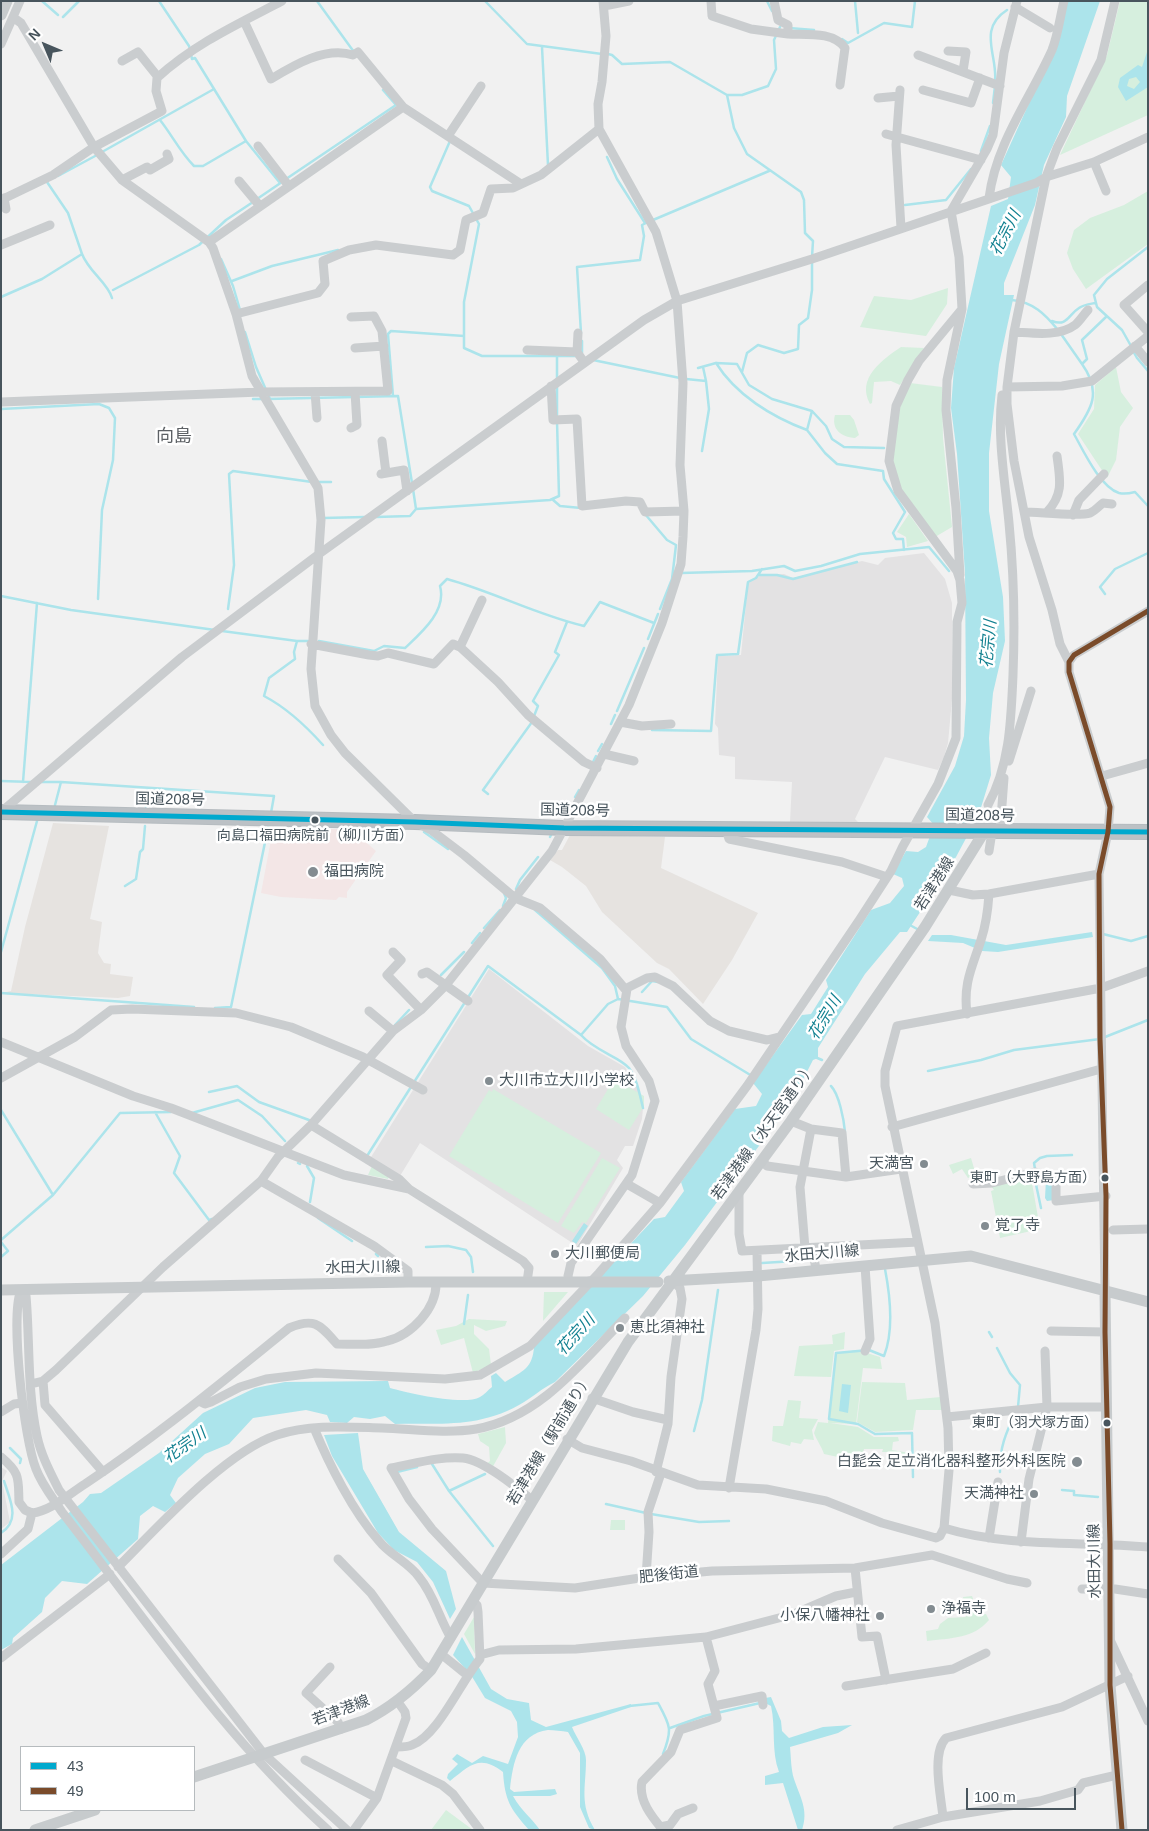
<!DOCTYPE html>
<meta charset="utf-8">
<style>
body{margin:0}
#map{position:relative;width:1149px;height:1831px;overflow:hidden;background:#f1f1f1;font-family:Helvetica,sans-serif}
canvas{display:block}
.frame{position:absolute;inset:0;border:2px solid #48555d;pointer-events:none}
.legend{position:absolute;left:20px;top:1746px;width:175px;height:65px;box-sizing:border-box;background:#fff;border:1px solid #b6bbbe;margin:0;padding:6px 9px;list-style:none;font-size:15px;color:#48555d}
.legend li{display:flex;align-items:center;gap:10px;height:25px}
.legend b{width:25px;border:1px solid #b6bbbe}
.north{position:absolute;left:20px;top:20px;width:50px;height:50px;-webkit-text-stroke:4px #fff;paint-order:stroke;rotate:315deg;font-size:14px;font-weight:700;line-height:20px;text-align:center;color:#48555d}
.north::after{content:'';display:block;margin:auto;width:18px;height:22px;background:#48555d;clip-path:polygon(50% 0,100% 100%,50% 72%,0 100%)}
.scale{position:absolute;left:966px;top:1788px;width:110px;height:22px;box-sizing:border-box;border:2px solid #48555d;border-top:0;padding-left:6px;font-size:15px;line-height:18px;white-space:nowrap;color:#48555d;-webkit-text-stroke:4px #fff;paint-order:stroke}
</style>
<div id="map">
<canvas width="1149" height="1831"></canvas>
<div class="frame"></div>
<ul class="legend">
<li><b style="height:6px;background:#00a9ce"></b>43</li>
<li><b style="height:6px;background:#7a4b2a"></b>49</li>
</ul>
<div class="north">N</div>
<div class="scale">100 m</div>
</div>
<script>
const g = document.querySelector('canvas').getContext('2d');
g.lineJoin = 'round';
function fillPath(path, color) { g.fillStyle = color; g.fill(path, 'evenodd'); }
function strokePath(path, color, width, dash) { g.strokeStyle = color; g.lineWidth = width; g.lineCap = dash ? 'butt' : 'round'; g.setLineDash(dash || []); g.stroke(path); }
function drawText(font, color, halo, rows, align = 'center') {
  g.font = font + ' Helvetica,"Noto Sans JP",sans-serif'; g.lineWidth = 5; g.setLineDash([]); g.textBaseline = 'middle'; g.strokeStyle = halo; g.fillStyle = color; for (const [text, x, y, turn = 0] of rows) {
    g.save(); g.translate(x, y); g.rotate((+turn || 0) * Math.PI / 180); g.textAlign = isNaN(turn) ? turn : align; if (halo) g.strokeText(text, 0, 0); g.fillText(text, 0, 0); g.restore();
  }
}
const commercial = new Path2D(`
 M53,823L109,826L90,919L102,922L98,953L104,963L111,964L110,974L133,977L130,996L118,998L1,993L11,991L25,927Z
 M570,835L665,837L661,868L758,913L732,960L703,1004L669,969L657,963L602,912L586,886L562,867L550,860L558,850H562Z`);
const education = new Path2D(`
 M924,553L945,579L952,603V699L948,743L944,757L938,770L885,757L855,819L860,824L790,822L792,782L735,779V757L719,755L718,728L715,724L718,656L741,655L748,583L761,575L784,574L793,578L862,561L878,565L885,558Z
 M489,969L588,1046L625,1067L638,1089L643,1108L642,1119L633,1146H625L617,1160L623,1168L577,1246L420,1143L400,1176L371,1157Z
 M1,1467L7,1471L2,1481L10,1522L1,1529Z`);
const medical = new Path2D(`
 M273,829H351L376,851L347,892V898L339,897L336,900L281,897L261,893Z`);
const green = new Path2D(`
 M1120,1H1148V115L1060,155L1107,55Z
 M1148,191V244L1086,289L1073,269L1067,253L1074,230L1090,218L1124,205Z
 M948,288L947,304L926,336L860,327L874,296L911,300Z
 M901,347L924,348L900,385L891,381L874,382L872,403L870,404C856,378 882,360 901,347Z
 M1116,367L1121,392L1133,408L1120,427L1116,460L1107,478L1078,434L1094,409L1095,385Z
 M910,383L942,387L943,438L952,527L935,537C923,521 909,505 899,487C886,463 896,405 910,383Z
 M835,415H850L854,420L859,435L855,438C841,437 831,429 835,415Z
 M909,514L928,541L907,547L906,537L897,532Z
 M614,1079L644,1096V1106L629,1130L596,1109Z
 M493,1089L601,1153L558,1223L449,1156L489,1090L492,1092Z
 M602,1158L620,1168L586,1223L582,1222L574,1233L561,1226Z
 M971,1158L976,1175L968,1178L962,1169L953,1174L949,1165Z
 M372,1166L389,1176L388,1179L368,1175Z
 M1031,1177L1040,1229L1000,1238L991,1191L994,1190L991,1186Z
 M544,1292H568L543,1321Z
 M469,1319L507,1321L505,1326L486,1331L474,1325V1334L489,1349L491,1365L473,1373L464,1338L441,1345L436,1330L456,1326Z
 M845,1332L844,1349L834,1351L831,1377L794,1376L799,1346L833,1344L832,1335Z
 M857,1350L880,1357L882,1369L863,1368L856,1424L830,1423L858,1427L874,1437H898L899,1441L893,1442L892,1450L910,1453L909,1459L888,1458L887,1452H882L883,1449H864L861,1462L824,1454C822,1447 817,1441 814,1433L818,1422L828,1423L836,1353Z
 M862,1382L905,1383L907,1400L941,1397L943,1410H916L913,1430L875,1432L857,1422Z
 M788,1400L801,1401L799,1418L818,1419L812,1430L814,1440L804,1439L801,1444L791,1442L790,1446L772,1441L773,1426H783Z
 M505,1427L506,1443L491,1470L485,1465L490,1461L489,1447L480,1441L478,1434Z
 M611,1520H625V1530H610Z
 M972,1596L979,1615L986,1614L989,1620C973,1639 950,1638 927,1641L926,1631L938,1629L940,1624L948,1618L966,1617L963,1597Z
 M474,1617L475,1654L464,1634Z
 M446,1810L473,1830H431Z`);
const water = new Path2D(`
 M1067,1H1100L1067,96L1066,117L1044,165L1035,205L1004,283V295H1014L999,364L989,453V511L1003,597L1005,641L993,693L989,738L991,775L979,814L956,857L907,932H900L865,974L818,1048V1058L813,1060L791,1103L685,1245L643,1296L555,1382C542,1388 532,1398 519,1405C478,1428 440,1423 395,1424L385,1416L370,1419L354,1417L347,1423L330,1422L327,1415L306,1410L253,1418L229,1444L205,1454L178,1478L170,1495L176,1503L165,1512L153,1506L140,1516L138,1539L87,1584L62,1581L45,1598L42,1612L13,1638L12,1644L1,1650V1565L83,1502L90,1494L101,1493L159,1453L203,1413L255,1388L285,1382L388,1381L390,1388C408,1393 464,1406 480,1397C484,1395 488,1390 492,1387L491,1376L496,1373L505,1382C523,1371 533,1368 534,1346L654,1219L665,1217L684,1191L681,1182L735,1109L756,1106L762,1094L753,1083L802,1015L811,1014L828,987L826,980L871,910L890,903L904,886L902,878L893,874L906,851L918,852L926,847L934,825L927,817L955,766L964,736L966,700L965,573L957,454L951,408L954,368L991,206L1008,199L1011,177L1001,165L1055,46Z
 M1148,49V87L1126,101L1118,87L1120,78L1138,65L1142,67ZM1136,77L1140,82L1134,89L1127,86L1129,79Z
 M1092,932L1093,937L998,952L982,951L963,943L928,941L932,935H951L1006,945Z
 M1046,1179L1053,1180L1054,1200L1047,1201L1045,1198Z
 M584,1223L588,1226L576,1244L572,1241Z
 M842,1384L851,1385L848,1413L839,1411Z
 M358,1433L363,1469L399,1532L446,1571L456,1609L450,1619L433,1582L417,1562L394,1550L378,1533L332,1456L324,1435Z
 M462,1637L491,1689L507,1699L529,1703L531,1720L546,1727L631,1704V1707L572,1727C576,1737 586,1750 586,1760C586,1788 579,1803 595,1830L589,1828L580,1807V1753L568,1732C562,1731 554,1730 548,1730C518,1734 513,1763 510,1789L514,1792L555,1789L557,1794L550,1796H513C522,1812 530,1816 540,1830H529C510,1808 505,1801 503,1772C480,1754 470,1765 450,1781L447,1778L448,1774L458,1764L452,1759L457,1754L472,1763L483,1756L508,1764L518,1737L517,1722L511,1711L485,1698L471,1675L453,1655Z
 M771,1697L781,1721L782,1731L789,1738L823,1727L852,1725L838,1733L790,1747C791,1757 791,1770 794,1779C800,1797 809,1810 802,1830H798L783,1783L765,1785V1776L779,1772C771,1751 776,1728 771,1706L765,1703V1698Z`);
const stream = new Path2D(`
 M42,1L58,15
 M159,1L189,46L192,59L195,58L246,141L280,183
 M317,1L354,52
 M485,1L527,44L602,54
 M767,1L772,11
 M855,1L858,33
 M63,17L79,1
 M780,27L774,40L776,69L768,86L742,95H727L734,128L747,154L801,192L804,200L805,233L813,241L812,257
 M789,28L814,30
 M842,39L848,43L884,23L912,27L915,1
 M542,47L548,165
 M608,54L612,55L622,64L670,62L727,95
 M995,81C998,56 977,29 1007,10
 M993,103L995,86
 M160,120C172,135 180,152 194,166H203L246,141
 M450,141L430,187L432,191L469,206L479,224L464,302V348L482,356H577
 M981,151L990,126
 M102,152L214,89
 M607,157L617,179L645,223
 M58,176L97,155
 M286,179L396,105L383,90
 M257,199L282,182
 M905,205L946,200L971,169
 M653,220L769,171
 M82,254C89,272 108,283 112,298
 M221,259L233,286L240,310
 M232,281L272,266L338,250
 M113,290L199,245L226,220L253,202
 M1,297L42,279L82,254L68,213L47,182
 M1012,300C1033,302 1045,314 1058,330
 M1107,316L1082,340L1087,359L1082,364C1102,392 1092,409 1074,434C1083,450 1100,487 1119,493C1123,494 1131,493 1135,492L1148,506
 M1052,321C1067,327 1068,315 1079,308C1083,305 1090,304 1095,303
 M245,332L256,367L270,399
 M581,333L577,267L640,260L644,236L642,225L648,222
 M1061,334L1082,364
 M582,341V353
 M1131,346L1122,330L1097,307L1094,295L1107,279L1148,247
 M1133,351L1137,358
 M557,357V380
 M1137,358L1148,371
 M593,360L680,378
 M716,363C736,395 772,417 807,430L812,411
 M703,367L706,381
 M698,368L716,363L737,364L749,385L772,399L812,411L826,426L832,439L844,447L884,448
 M742,372L747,353L758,345L784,353L798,349L799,325L808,318L812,290V262
 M686,379L706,381L709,409L702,451
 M557,386V415
 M393,396L388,334L391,331L464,336
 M253,399H262
 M267,399L398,396L412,483
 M1,409L99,404L109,408L115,418L113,460L102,510L98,599
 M807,430L825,453L837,464L883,471L884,479L905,512L893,533L896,539H903L904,550
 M317,482H331
 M552,499L560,506L581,508
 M416,509L550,500L559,496L557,421
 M645,514L667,540L676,545L672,579L660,609
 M376,517L410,516L416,509L413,489
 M323,518L365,517
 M681,573L752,571L784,566L795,571L821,566L860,554L929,547L949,571
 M758,575H777L793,579L857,562
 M1105,594L1100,587L1115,569L1148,553
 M1,596L71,610L215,630
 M228,609L234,565L229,474L233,471L312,482
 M222,631L297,641L294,652L295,659L269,678L264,696C287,708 306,726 323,745
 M648,639L658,614
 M297,641H311
 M319,641L374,651L384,646L405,648C421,633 447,611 440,586L447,579C494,592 537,615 584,626L600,602L654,623
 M617,711L644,648
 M534,716L538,706L533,701L559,655L555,652L567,622
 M611,724L615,715
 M652,730L711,731L717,655L738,654L748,582L756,578L762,569
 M598,751L602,744
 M592,764L596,756
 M1,781L32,782
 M23,782L37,603
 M40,782H61
 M488,794L483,790L532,722
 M575,797L579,790
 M55,805L61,782L274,796L271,813
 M146,807L147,788
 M565,816L571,805
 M424,832L448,849
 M550,837L551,835
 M125,886L136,879L140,852L143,849L145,826
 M516,889L520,880L538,857
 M503,906L506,898L504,893
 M535,910L602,968L615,986L618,999
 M908,924L919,930
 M484,928L500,910
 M1103,934L1131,941L1148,936
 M472,943L480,933
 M1,952L37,821
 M441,975L464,952
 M642,992L652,981L658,982
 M1,993L194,1007
 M215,1008L231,1007L269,823
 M395,1025L409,1010
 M581,1035L608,1004L618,999L667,1007L691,1039L752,1076
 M815,1057L822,1060
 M928,1071L981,1060L1014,1050L1100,1039L1148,1020
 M831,1086C839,1094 844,1120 845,1132
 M209,1092L237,1086L259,1102L309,1120
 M1,1110L53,1195
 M155,1112L180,1156L174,1173L209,1220L212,1219
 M192,1113L238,1100L262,1116L285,1141
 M367,1156L488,966L581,1035C595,1051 620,1057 629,1068C637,1078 640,1096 643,1108
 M298,1163L300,1164
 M307,1166L314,1178L310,1202
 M1035,1169L1034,1163L1040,1158L1047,1156L1072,1155
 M1034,1175L1041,1208
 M318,1218L352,1241
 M1,1240L53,1195L120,1113L171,1112
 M1,1242L8,1251L1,1257
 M426,1247L448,1246L466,1250L471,1257L473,1272
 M376,1254L378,1256
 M762,1263L795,1261
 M885,1269C890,1295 894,1331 884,1356L869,1350L836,1353L829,1419L858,1424L875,1434L912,1433L913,1477
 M464,1324L468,1295
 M989,1332L992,1337
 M997,1348L1010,1373L1020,1385L1018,1407
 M694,1431L702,1400L718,1290
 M10,1448L21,1459L20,1463
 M432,1464L449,1491L493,1546
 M397,1472L417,1467
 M1000,1472C999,1449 1006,1432 1016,1412
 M1062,1490L1074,1491V1495L1098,1497
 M449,1491L485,1474
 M606,1504L646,1513
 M651,1514L699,1522L729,1521
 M1,1533C21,1520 10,1500 4,1481
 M629,1706L658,1703C670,1725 673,1729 663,1754
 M670,1728L704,1716L760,1703`);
const minor = new Path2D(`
 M711,1L712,16L751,29L788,34
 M774,1L778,20L788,25V34C806,35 833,31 845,48L840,85
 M604,6L629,1
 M1015,7L1050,28
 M14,18L21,23L94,147L122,180L209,242L213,248L236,314L252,376L318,488L321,520L311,669L315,706L331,735L345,753L415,822L431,830L464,855L515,898L540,908L600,959L625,989L647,978L655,977L673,986L710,1021L729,1031L767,1040L779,1037
 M244,21L271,79C294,65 326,46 353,55L358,52L404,108
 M1,44L20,1
 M948,51L966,52L963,71
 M918,55L1000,86
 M122,61L138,52L158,77
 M900,90L896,145L901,228
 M923,90L971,103L980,78
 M878,98L899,96
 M886,134L981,160
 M448,136L481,86
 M258,146L288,185
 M1094,162L1106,191
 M122,180L147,167L150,170L169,159L167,154
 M239,181L259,205
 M4,198L6,209
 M989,198C996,143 1030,99 1052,50C1058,35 1060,17 1064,1
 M1,200L53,175L94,147L162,111L156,91L157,78C194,44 238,24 282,1
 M209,242L403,107L521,184
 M1,245L50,225
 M1148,285L1124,305L1148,332
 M236,314L318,293L325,284L323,261L349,250L376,245L453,255L460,250L466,220L483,213L491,189L513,188L541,175L599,129
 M1014,332C1033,333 1059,337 1075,325C1080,321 1084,314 1088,310
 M1135,346L1148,362
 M355,348L384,346
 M527,350L577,352L584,362
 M577,352L578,333
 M551,386L553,420L577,419L582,506L626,501L640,502L645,512L684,511
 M1007,387L1062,386L1092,381L1148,336
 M315,392L317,418
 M1,402L261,392L388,391L382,331L374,316L351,317
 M351,428L357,425L355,392
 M382,441L386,473
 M381,474L404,470L407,491
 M1024,512C1039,512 1079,517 1090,513C1095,511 1099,506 1103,503L1112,504
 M1047,512C1064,494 1060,479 1057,456
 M1073,515L1079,500L1104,474
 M960,575L956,508L946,410L947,380L962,309L959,257L951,211L987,149L993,135L1004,53L1017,1
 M311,644L369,655L378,656L388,653L434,664L453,644L460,647L498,682L528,715L584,762L597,768
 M460,647L482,600
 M1069,662L1060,644L1052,610L1029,537L1014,461L1007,404V387L1014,332L1046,177L1057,148L1101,60L1115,1
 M620,722L642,726L671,724
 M604,754L634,761
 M1009,761L1031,691
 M1102,776L1148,763
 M988,805C1010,765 1011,720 1013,675C1015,624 1014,574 1009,523C1005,481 997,437 1002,395
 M1,812L182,657L319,554L644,320L677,301L812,259L1036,183L1046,177L1094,162L1148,137
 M726,829L729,839L842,862L887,877
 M1000,832L1004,778
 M989,851L992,832
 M949,890L973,895L989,894L1099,874
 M393,952L401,960L387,975L421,1010
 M422,974L427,972L468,1001
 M369,1011L393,1031
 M967,1014C963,983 972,968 981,940C986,925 988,909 989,894
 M1,1042L133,1096L171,1108L344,1175L409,1189
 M1,1078L75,1037L111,1010L132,1009L236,1013L291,1027L363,1057L423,1090
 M791,1121L811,1129L842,1133L846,1177
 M311,1125L399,1179L409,1189L523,1261L529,1268L527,1282
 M892,1127L1101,1069
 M763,1162L767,1166L846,1177L901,1169
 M261,1181L374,1246L408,1271V1282
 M627,1184L660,1203
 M973,1184L992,1183L1035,1172L1056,1179V1201L1106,1196
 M739,1194V1234L742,1251L918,1242
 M1113,1230L1148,1229
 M805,1248L800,1187L811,1129
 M812,1248L816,1269
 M569,1281L568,1276L571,1263L632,1175L655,1101L649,1081L626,1046L621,1027L627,989
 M21,1290L26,1296C30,1342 27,1390 37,1436C41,1455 50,1472 59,1490L264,1754L347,1830
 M21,1290C10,1317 24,1439 36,1469C42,1485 53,1498 62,1512C147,1621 225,1738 328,1830
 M1105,1291L1099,874L1108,832L1110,807L1069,672V662L1074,655L1148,611
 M1051,1331L1105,1332
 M865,1351L870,1339L865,1266
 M43,1381L45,1405L103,1472
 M31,1384L43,1381L56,1370L163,1267L261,1181L278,1157L311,1125L393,1031L421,1010L446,985L552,851L629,705L662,623L681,564L683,537L684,511L680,465L683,383L677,301L656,232L599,129L598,104L602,82L606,36L603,1
 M592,1398L633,1412L668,1420
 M199,1401L205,1404L211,1402L240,1387L266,1379L316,1373L445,1379L480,1375L530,1346L599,1273L660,1203L747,1086L860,919L891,871L903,846L938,784L956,738L957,622L962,603L960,580L957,571L898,491L889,461L896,406L908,380L919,361L962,309
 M1,1412L14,1404L22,1403
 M947,1417L1047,1407H1107
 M314,1428C329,1464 353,1512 379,1541C390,1555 408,1562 419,1577C434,1595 439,1618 451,1638
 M567,1439L582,1448L631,1461L698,1485L766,1489L826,1501L882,1523L936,1538L940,1536L944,1528L949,1470L948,1428L935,1323L885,1086V1071L897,1026L1101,988L1148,971
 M1,1457C21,1474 18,1478 19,1502L25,1510L32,1513C51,1511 69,1494 85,1484C156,1437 222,1382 289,1328C315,1317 320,1325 337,1344C353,1344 372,1346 387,1341C412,1335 437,1308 436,1282
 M656,1472L668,1424L671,1377L682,1299L680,1288L673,1281
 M729,1488L756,1330L758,1309L757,1251
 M532,1500C516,1487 483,1460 463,1458C439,1456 414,1464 391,1468L409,1499L432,1529L483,1583L575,1588L646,1577L712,1571L855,1568L932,1555L1007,1579L1027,1583
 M944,1528C1009,1548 1080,1541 1148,1547
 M989,1538L998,1482
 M1021,1542L1029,1479L1047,1407L1045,1351
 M1,1554L28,1529L32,1513
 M338,1559L371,1593L422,1664L431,1670
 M118,1567C157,1528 225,1452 277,1435C310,1424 347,1427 382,1428C413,1429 446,1434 476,1429C540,1418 583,1361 625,1318
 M855,1568L862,1637L877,1636L886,1680
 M646,1577L649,1532L648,1512L661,1473
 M1082,1589H1115L1148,1594
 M1111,1642L1148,1721
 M441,1654L467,1675
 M480,1655L499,1650L576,1649L706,1637L794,1614L836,1596L856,1592
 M1,1658L110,1574
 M330,1667L306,1693L338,1722L341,1729
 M846,1686L953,1669L986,1653
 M714,1706L762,1696L763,1705
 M397,1747C401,1747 408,1747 412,1745C438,1736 461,1681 480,1659L478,1612L477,1605L473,1602
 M305,1760L377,1798
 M392,1761L442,1785L453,1794L480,1830
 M943,1817C941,1796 931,1753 946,1738L1062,1707L1128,1676
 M660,1827L670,1825L678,1814L693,1808
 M354,1830L377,1798L406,1718L405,1712L398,1702
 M663,1830C652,1817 638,1800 642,1782L671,1752L680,1730L717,1718L708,1684L715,1671L706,1637
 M897,1830L943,1817L1040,1801L1078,1790L1083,1783L1117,1775`);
const major = new Path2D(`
 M1,15L7,1
 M669,1281L758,1276L971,1256L1148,1302
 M1,1290L408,1282H589
 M1105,1291L1110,1685L1122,1830
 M194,1777L366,1720C392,1707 411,1691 431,1670L628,1342L791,1121L925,927L984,832
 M35,1830L95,1810`);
const highway = new Path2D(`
 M1,812L415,822L564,828L1148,832`);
const majorBridge = new Path2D(`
 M589,1282H658`);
const bus1 = new Path2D(`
 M1,812L415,822L564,828L1148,832`);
const bus2 = new Path2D(`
 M1122,1830L1110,1685V1544L1105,1332L1106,1196L1100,1039L1099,874L1108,832L1110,807L1069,672V662L1074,655L1148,611`);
const markers = [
 [315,820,4.5,"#48555d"],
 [313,872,6,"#838c91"],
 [489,1081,5,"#838c91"],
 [924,1164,5,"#838c91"],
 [1105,1178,4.5,"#48555d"],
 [985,1226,5,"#838c91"],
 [555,1254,5,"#838c91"],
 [620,1328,5,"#838c91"],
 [1107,1423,4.5,"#48555d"],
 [1077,1462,6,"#838c91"],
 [1034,1494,5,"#838c91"],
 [931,1609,5,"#838c91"],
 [880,1616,5,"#838c91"]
];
const busNames = [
 ["向島口福田病院前（柳川方面）",315,836,"center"],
 ["東町（大野島方面）",1096,1178],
 ["東町（羽犬塚方面）",1098,1423]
];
const streetNames = [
 ["国道208号",170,800,1],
 ["国道208号",575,811,1],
 ["国道208号",980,816,1],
 ["若津港線",935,884,-58],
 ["若津港線（水天宮通り）",764,1132,-54],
 ["水田大川線",822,1254,-5],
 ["水田大川線",363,1268,-1],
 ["若津港線（駅前通り）",550,1440,-59],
 ["水田大川線",1095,1561,-91],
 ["肥後街道",669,1575,-6],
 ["若津港線",341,1711,-21]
];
const poiNames = [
 ["福田病院",324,872],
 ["大川市立大川小学校",499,1081],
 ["天満宮",914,1164,"right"],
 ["覚了寺",995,1226],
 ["大川郵便局",565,1254],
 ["恵比須神社",630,1328],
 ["白髭会 足立消化器科整形外科医院",1066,1462,"right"],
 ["天満神社",1024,1494,"right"],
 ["浄福寺",941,1609],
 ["小保八幡神社",870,1616,"right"]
];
const waterNames = [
 ["花宗川",1006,233,-63],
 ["花宗川",989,644,-85],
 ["花宗川",825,1018,-59],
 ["花宗川",576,1335,-48],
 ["花宗川",185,1446,-35]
];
const quarterNames = [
 ["向島",174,437]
];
fillPath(commercial, '#e6e3e0');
fillPath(education, '#e3e2e3');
fillPath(medical, '#f3e6e6');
fillPath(green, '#d6efde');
fillPath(water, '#ace4eb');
strokePath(stream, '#ace4eb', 2.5);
strokePath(highway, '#b6bcc0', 16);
strokePath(minor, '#cacdcf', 9);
strokePath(major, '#c7cbcd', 11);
strokePath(highway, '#bcc1c5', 14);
strokePath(majorBridge, '#c7cbcd', 11);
strokePath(bus1, '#00a9ce', 5);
strokePath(bus2, '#7a4b2a', 5);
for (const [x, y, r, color] of markers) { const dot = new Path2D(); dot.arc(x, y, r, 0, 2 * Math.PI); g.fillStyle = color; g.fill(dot); strokePath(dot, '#fff', 2); }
drawText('14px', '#48555d', '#fff', busNames, 'right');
drawText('15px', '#48555d', '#fff', streetNames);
drawText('15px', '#48555d', '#fff', poiNames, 'left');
drawText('italic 16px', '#118090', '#fff', waterNames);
drawText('18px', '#5d6165', '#fff', quarterNames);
</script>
